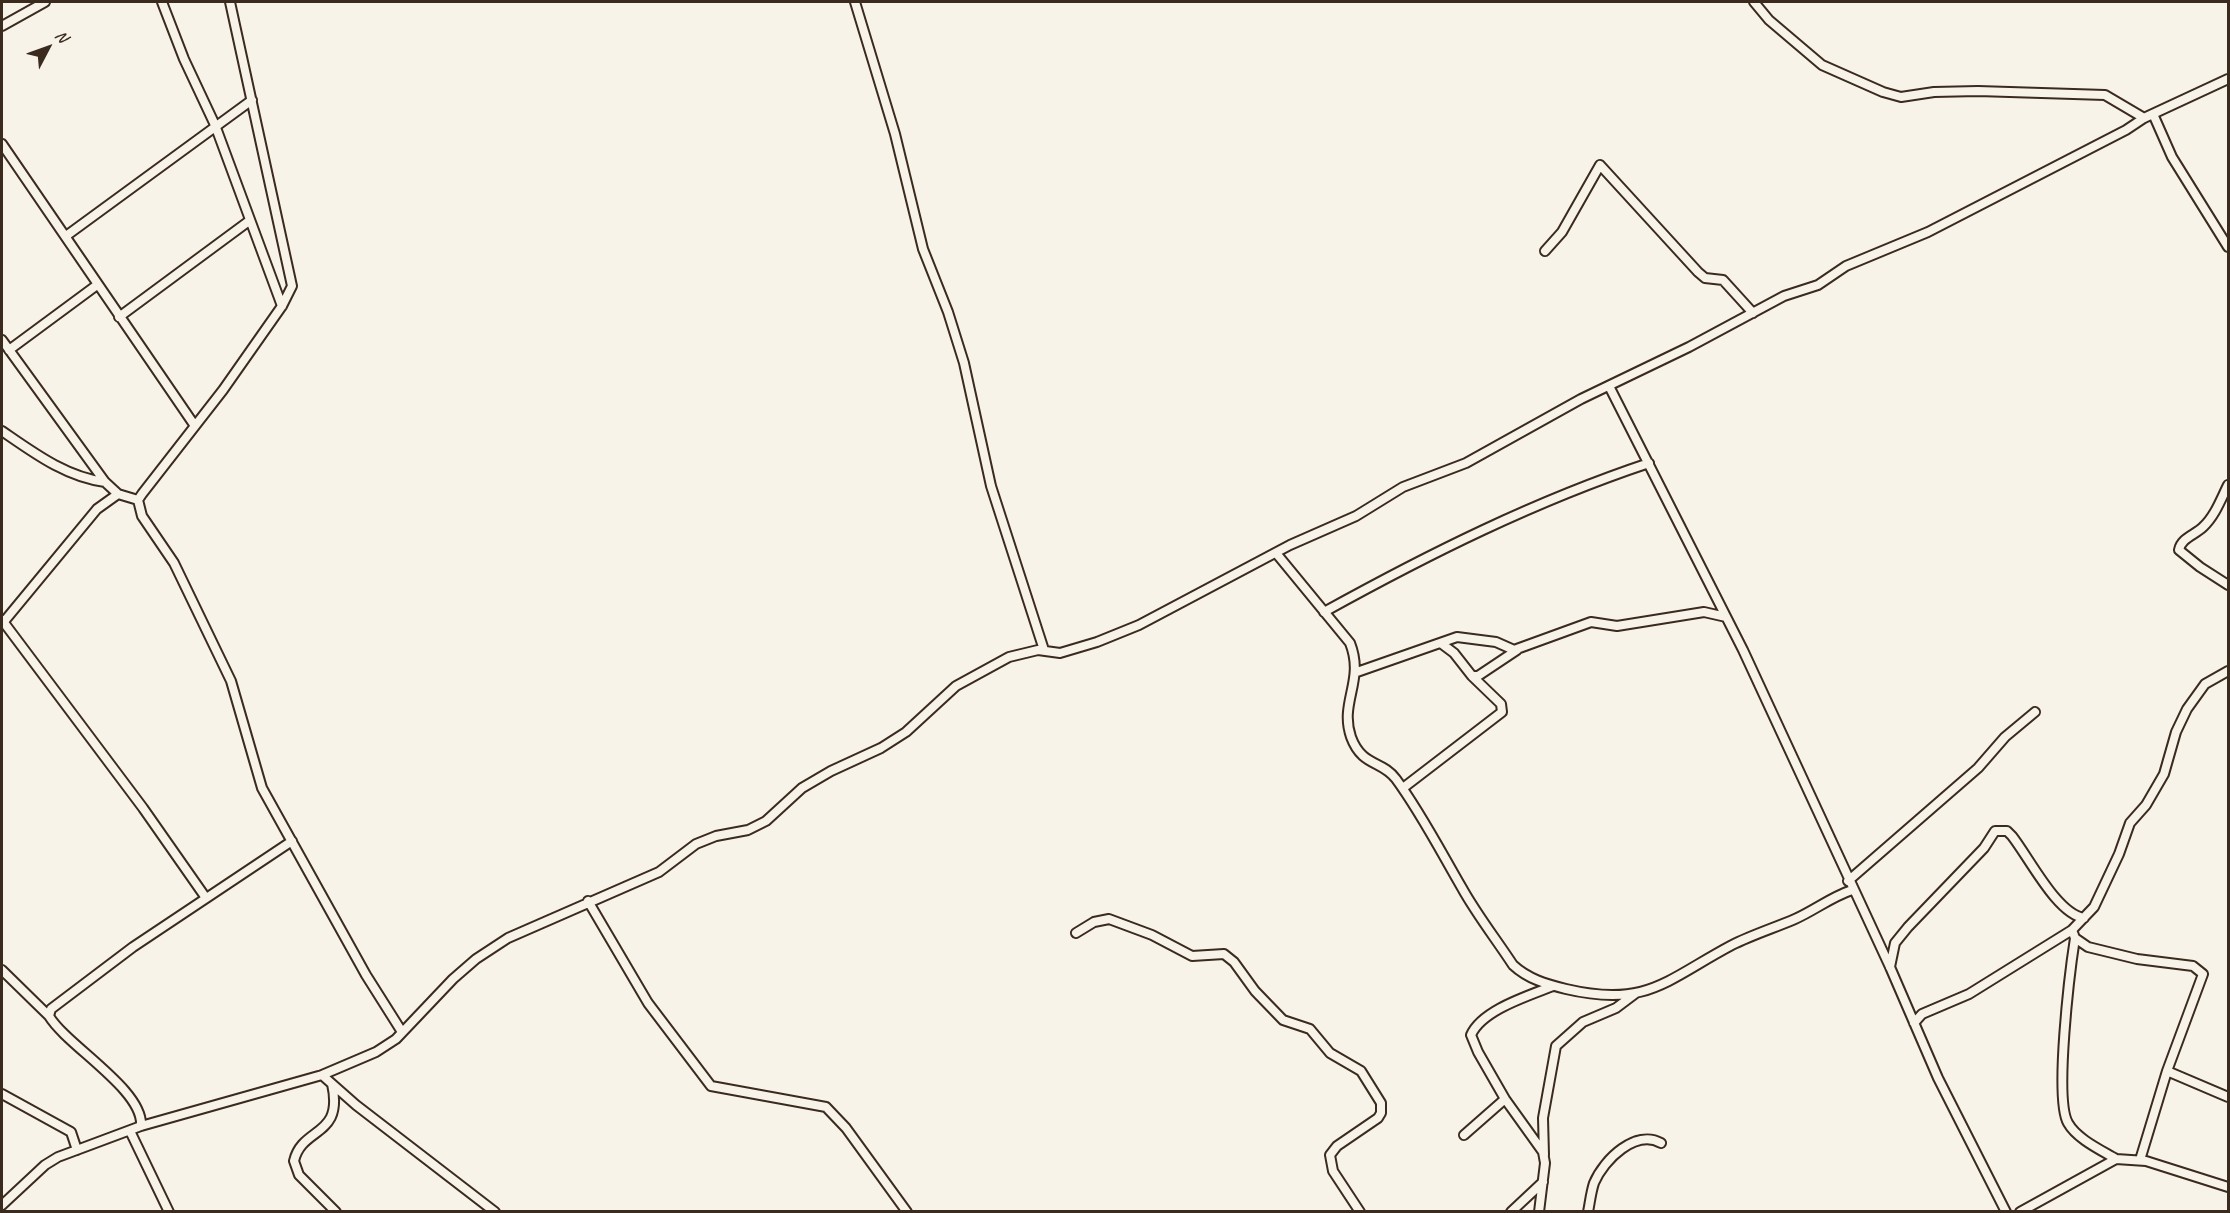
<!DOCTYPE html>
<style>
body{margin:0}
#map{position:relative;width:2230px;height:1213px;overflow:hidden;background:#f7f3e8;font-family:Caveat,sans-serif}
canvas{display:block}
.frame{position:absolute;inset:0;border:3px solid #3b2a1e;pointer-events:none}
.north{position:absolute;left:18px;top:18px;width:60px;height:60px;-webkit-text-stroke:4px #f7f3e8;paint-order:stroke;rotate:49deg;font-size:16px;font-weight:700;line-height:24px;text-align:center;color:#3b2a1e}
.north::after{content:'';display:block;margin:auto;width:21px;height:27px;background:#3b2a1e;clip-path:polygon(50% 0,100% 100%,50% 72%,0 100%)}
</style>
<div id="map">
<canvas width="2230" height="1213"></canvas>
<div class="frame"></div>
<div class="north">N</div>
</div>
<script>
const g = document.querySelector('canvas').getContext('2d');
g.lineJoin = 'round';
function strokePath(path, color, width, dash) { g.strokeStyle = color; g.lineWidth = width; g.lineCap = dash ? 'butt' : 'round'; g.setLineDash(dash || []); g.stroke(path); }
const minor = new Path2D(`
 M162,2L184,59L215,125L282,306
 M230,2L292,286L282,306L223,390L142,494L138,500L142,516L174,563L231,681L262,788L366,975L402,1032
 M855,2L895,134L923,249L948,312L964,363L991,486L1044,650
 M1754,2L1769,20L1822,65L1883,92L1901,97L1934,92L1978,91L2105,95L2144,118
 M2,26L45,2
 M2153,114L2172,157L2228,247
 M2,144L195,426
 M66,236L252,100
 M1545,251L1562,232L1600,165L1698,272L1705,278L1723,280L1753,313
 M119,317L249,221
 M2,340L105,482L118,494L138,500
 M9,350L97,285
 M1609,386L1743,650L1890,967L1938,1078L2006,1212
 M2,431C34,453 66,477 105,482
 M2228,485C2221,499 2215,516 2203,527C2195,535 2181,538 2179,550L2200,567L2228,585
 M1276,553L1350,643C1365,681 1339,702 1351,737C1362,767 1382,760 1396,779C1421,813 1441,852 1462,888C1477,915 1496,939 1513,965C1528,979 1546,984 1566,989C1647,1008 1666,980 1732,945C1752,935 1774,928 1795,919C1815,910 1831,897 1852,890
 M1324,612C1429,554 1535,501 1649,463
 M2,620L143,808L206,898
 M2,624L97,509L118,494
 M1442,644L1454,653L1472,676H1478L1517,650
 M1357,672L1457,637L1496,642L1514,650L1591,622L1617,626L1704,612L1726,617
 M1403,788L1502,712L1501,704L1472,676
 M1848,881L1978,768L2005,737L2035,712
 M588,901L648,1003L711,1086L826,1107L846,1128L907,1212
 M1076,933L1094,922L1109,919L1152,935L1192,956L1224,954L1234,962L1255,991L1283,1020L1310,1029L1330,1053L1361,1071L1381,1103V1113L1378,1118L1337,1146L1330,1155L1333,1171L1360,1212
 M2075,938L2088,947L2137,959L2193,966L2203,974L2167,1071L2140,1160
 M1890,967L1895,943L1908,927L1984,848L1995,831H2007L2012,836C2030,859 2057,914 2084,918
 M2,970L49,1016
 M1914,1023L1922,1014L1969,994L2072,930
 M2167,1071L2228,1097
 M322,1075L356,1105L495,1212
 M332,1084C344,1138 302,1126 294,1161L299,1175L336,1212
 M2,1094L71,1132L77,1150
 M141,1126C144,1090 67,1046 49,1016L51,1009L133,947L292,841
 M130,1131L169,1212
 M1464,1135L1505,1099
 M1544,1155L1543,1118L1556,1046L1583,1022L1616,1008L1636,993
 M2116,1159C2101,1150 2077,1139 2068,1123C2054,1099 2070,970 2075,938L2072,930L2094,907L2119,854L2130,823L2146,805L2164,774L2176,732L2187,709L2205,684L2228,671
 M2,1205L45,1165L58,1157L141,1126L322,1075L376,1052L396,1039L453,979L476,959L508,938L659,872L696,844L716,836L748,830L766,821L802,788L831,771L881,748L906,732L956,686L1009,657L1038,650L1060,653L1097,642L1139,625L1290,545L1356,516L1403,487L1466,463L1581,399L1689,347L1784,296L1818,285L1846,266L1928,232L2126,130L2144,118L2228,79
 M1511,1212L1543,1182
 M1539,1212L1545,1163L1543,1152L1505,1099L1478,1052L1471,1035C1482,1010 1528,996 1553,986
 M1588,1212C1590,1202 1591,1192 1594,1183C1604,1159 1636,1129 1661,1143
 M2020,1212L2116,1159L2146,1161L2228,1187`);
strokePath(minor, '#3b2a1e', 12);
strokePath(minor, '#f7f3e8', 8);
</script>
